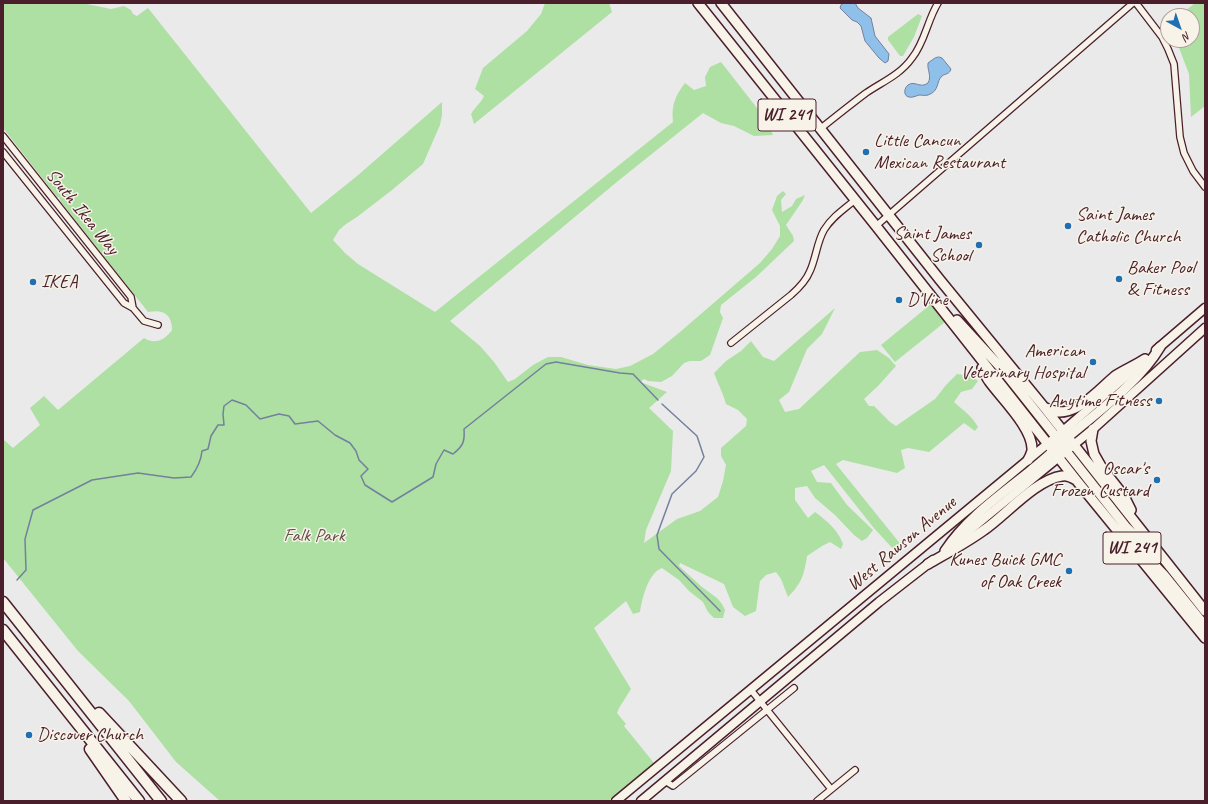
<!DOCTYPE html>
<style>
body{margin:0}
#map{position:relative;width:1208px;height:804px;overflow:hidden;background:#ebeaeb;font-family:Caveat,sans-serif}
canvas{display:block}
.frame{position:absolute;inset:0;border:4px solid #4a1f2b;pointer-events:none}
.north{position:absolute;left:1160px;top:8px;width:40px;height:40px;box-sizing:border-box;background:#f7f3e8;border:1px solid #b29e9c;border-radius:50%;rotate:140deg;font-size:11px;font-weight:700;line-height:16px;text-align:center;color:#4a1f2b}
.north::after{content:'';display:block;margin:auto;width:14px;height:18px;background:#1f6fb2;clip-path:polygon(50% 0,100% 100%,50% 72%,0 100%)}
</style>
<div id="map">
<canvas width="1208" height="804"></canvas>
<div class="frame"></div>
<div class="north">N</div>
</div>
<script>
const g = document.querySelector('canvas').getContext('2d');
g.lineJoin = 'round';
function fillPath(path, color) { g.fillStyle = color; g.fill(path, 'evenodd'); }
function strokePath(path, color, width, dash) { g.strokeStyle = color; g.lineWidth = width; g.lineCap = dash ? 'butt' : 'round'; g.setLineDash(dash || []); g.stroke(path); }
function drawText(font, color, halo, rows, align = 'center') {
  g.font = font + ' Caveat,sans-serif'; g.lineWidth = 3; g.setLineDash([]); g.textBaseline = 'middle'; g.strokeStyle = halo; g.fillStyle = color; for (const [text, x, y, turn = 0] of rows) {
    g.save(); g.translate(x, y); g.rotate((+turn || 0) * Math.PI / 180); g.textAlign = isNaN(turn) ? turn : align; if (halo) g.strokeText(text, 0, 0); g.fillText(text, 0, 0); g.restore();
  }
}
const green = new Path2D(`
 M3,3H85L87,4L111,9L124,6L131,10L133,14L137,16L148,8L311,213L357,176L442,102V115L440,125L423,164L392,190L357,217L346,224L339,230L333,240L345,253L358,264L435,312L673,122C671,106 675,96 685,83L694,90L706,86L705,77L710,67L721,62L764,117L773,135L754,136L734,126L721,123L703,113L618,181L450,321L480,346L494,362L508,382L515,379L533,365L548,357H561L588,365L616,369L630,366L653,354L680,332L760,263L772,249L780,236V226L772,210L777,196L783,191L786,194L781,200L782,212L792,206L796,199L805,195L803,200L786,225L793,236L794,241L756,277L721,305L720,312L723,318L710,355L701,361H690L684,363L672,376L661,382L648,381L644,379L640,382L667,392L649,408L673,431L671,471L646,530L644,543L677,519L700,511L718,497L723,481L726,465L721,456V448L746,426L747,419L738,410L726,404C723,393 718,384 714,373L726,361L741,351L751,341L763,357L774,361L835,308L822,334L807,349L789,392L779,400L785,412L799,409L860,352L877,350L889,358L896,366L878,386L864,399L869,406H874L890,422L896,426L935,399L946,385L957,374L971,376L978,381L972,389L961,392L954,402C963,410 973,417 978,427L975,431L964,423L929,452L908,448L901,450L905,468L897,473L843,460L836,464L902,546L901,551L899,552L895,551L873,527L824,465L811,471L817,482L831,483L847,505L873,530L867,538L862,541L854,535L835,515L815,498L807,486L795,488V500L808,518L815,512C826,520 838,530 843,544L841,549L830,542L822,546L807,556C804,575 802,583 788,597L781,579L776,572L766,575L760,581L756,611L745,616L733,607L724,584L680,563L679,566L702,587L717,598L722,604L725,610L723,618H714L708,612L703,602L689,591L679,580L662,568C648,573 642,599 640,612L633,614L626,601L594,628L631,689L619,708L617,713L626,724L624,726L654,763L608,801H220L176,762L129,701L78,651L3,558V439L13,448L40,425L30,408L44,396L58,410L144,338C155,345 165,340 172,330C172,314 163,309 148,312L61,202L59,197H57L3,128Z
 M545,3H609L612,12L474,124L471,114C475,107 481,103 484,96L475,89L483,68L527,31L541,14Z
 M1195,3H1205V106L1191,117L1189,74L1176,40H1192V16H1179Z
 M918,14L922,16L914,37L903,56H900L888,40V37Z
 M931,304L945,322L895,362L881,345Z`);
const water = new Path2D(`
 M845,3H855L858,8L871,18L875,36L889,54L888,61L885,63L879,58L865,41L861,26L857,22L852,20L840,8L841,5Z
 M939,57L942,58L951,69C949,75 946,73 942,76C936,81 940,91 928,95C925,96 922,95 919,95C916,96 912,98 909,97C903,96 904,88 908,85C915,80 920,89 928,83C932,76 927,70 928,63L935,58Z`);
const stream = new Path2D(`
 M662,404L697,436L704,457L696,471L672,494L657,535L659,549L720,611
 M17,580L26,570L25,539L33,510L92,480L138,473L174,478L191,477C197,469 201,462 202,451L208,449L211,436L218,425H224L223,414L224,406L232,400L246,405L260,419L279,414L289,416L295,424L318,421L335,435L350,443L356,451L359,460L368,469L361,476L365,485L392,502L433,477L436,464L444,450L453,454C463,446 465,442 464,429L546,364L556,362L620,373L633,374L658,400`);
const street = new Path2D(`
 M1136,3L1162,37L1168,49L1174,64L1180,137L1184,153L1193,171L1205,187
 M820,129C835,117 850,105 866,93C882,82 900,75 912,58C925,42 927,21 938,3
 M3,136L131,297L133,308
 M3,152L124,303L133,308L144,321L158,325
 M876,226L1133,3
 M731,343L791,295C799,288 806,281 810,271C816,258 817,242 824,230C832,217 844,209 855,200
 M751,690L831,789
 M665,781L673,786L794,688
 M817,801L855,770`);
const secondary = new Path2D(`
 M1156,350L1205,308
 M953,544L1093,429L1205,328
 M616,801L1063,431L1138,366
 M641,801L879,602L933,560`);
const primary = new Path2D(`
 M698,3L876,226L1077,481L1205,638
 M721,3L940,280L1044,407L1205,611
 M957,320L1002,369L1056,437L1061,441L1074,445
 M982,368C984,372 986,377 989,381C1001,398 1034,429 1032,451C1031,454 1030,457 1028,460
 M1046,408C1072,423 1097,391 1115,376C1124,370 1136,365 1145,359
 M1093,429L1091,441L1094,454L1102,468L1124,496L1131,510
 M1066,441L1068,437C1099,411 1140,381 1160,347
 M1052,445L1058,446L1066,451L1126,527L1149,550L1158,555
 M945,551C966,519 999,496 1029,472C1038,464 1048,457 1057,447
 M1141,551L1164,575L1205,626
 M928,564C947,553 966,543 984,530C1006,515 1035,480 1062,476C1067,475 1071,477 1076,480`);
const highway = new Path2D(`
 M3,602L161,801
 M3,630L139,801
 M99,713L181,801
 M90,749L126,801`);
const markers = [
 [866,152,4,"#1f6fb2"],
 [1068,226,4,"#1f6fb2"],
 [979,245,4,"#1f6fb2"],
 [1119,279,4,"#1f6fb2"],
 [33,282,4,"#1f6fb2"],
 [899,300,4,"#1f6fb2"],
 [1093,362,4,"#1f6fb2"],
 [1159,401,4,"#1f6fb2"],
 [1157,480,4,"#1f6fb2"],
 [1069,571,4,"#1f6fb2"],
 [29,735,4,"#1f6fb2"]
];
const shields = [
 [787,115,58],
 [1132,548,58]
];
const shieldNames = [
 ["WI 241",787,115],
 ["WI 241",1132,548]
];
const poiNames = [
 ["Little Cancun",874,141],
 ["Mexican Restaurant",874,163],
 ["Saint James",1076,215],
 ["Catholic Church",1076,237],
 ["Saint James",971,234,"right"],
 ["School",971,256,"right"],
 ["Baker Pool",1127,268],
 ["& Fitness",1127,290],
 ["IKEA",41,282],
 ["D'Vine",907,300],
 ["American",1085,351,"right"],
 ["Veterinary Hospital",1085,373,"right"],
 ["Anytime Fitness",1151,401,"right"],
 ["Oscar's",1149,469,"right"],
 ["Frozen Custard",1149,491,"right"],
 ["Kunes Buick GMC",1061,560,"right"],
 ["of Oak Creek",1061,582,"right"],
 ["Discover Church",37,735]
];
const streetNames = [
 ["South Ikea Way",82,212,51],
 ["West Rawson Avenue",902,544,-40]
];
const parkNames = [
 ["Falk Park",314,536]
];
fillPath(green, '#ade0a2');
fillPath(water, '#8fc0ea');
strokePath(water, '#73809e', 1);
strokePath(stream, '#73809e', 1.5);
strokePath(street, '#4a1f2b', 8);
strokePath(secondary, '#4a1f2b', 11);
strokePath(primary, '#4a1f2b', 12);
strokePath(highway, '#4a1f2b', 13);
strokePath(street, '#f7f3e8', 5.5);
strokePath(secondary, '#f7f3e8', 8);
strokePath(primary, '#f7f3e8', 9);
strokePath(highway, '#f7f3e8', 10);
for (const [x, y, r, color] of markers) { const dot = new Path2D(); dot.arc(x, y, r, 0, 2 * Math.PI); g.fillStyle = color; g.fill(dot); strokePath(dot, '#f7f3e8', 1.5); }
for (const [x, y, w] of shields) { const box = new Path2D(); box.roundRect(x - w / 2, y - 16, w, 32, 3); g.fillStyle = '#f7f3e8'; g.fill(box); strokePath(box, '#4a1f2b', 1); }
drawText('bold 18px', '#4a1f2b', null, shieldNames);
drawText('19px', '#4a1f2b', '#f7f3e8', poiNames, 'left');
drawText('19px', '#4a1f2b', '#f7f3e8', streetNames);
drawText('19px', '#634f49', '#f7f3e8', parkNames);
</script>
